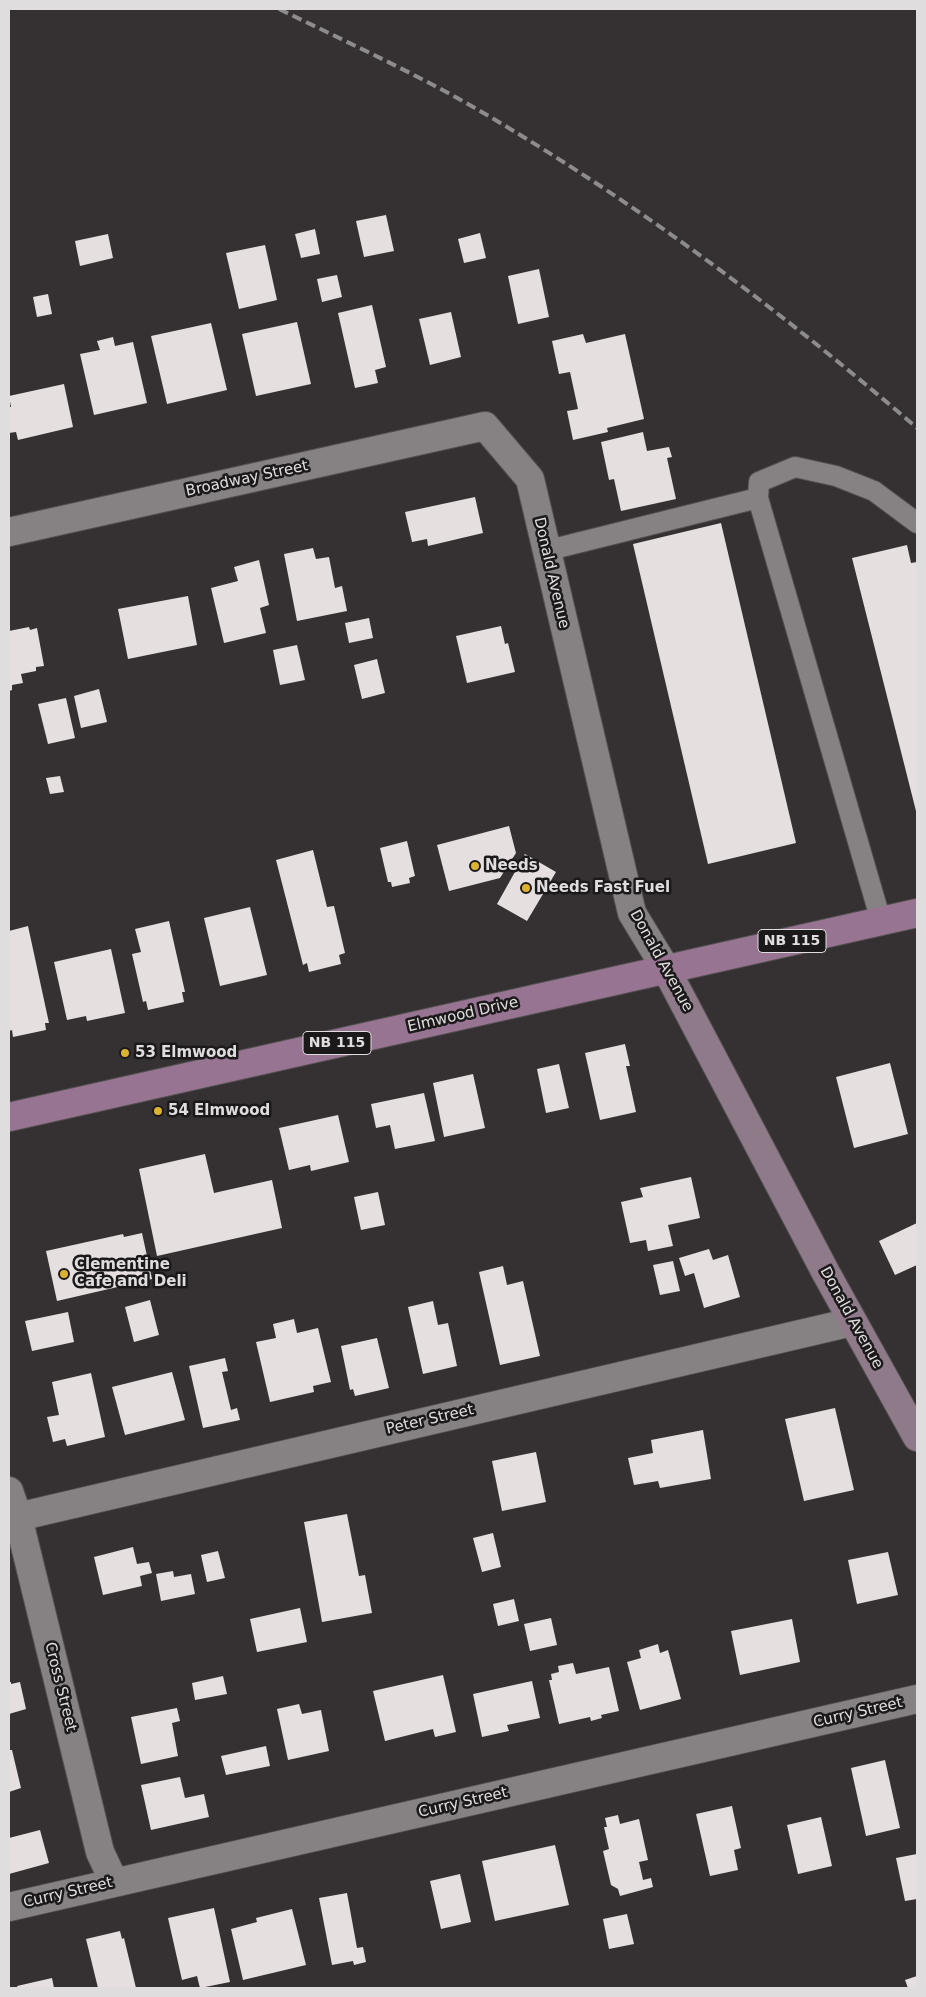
<!DOCTYPE html>
<style>
body{margin:0}
#map{position:relative;width:926px;height:1997px;overflow:hidden;background:#353132;font-family:"DejaVu Sans",sans-serif}
canvas{display:block}
.frame{position:absolute;inset:0;border:10px solid #e0dddf;pointer-events:none}
</style>
<div id="map">
<canvas width="926" height="1997"></canvas>
<div class="frame"></div>
</div>
<script>
const g = document.querySelector('canvas').getContext('2d');
g.lineJoin = 'round';
function fillPath(path, color) { g.fillStyle = color; g.fill(path, 'evenodd'); }
function strokePath(path, color, width, dash) { g.strokeStyle = color; g.lineWidth = width; g.lineCap = dash ? 'butt' : 'round'; g.setLineDash(dash || []); g.stroke(path); }
function drawText(font, color, halo, rows, align = 'center') {
  g.font = font + ' "DejaVu Sans",sans-serif'; g.lineWidth = 5; g.setLineDash([]); g.textBaseline = 'middle'; g.strokeStyle = halo; g.fillStyle = color; for (const [text, x, y, turn = 0] of rows) {
    g.save(); g.translate(x, y); g.rotate((+turn || 0) * Math.PI / 180); g.textAlign = isNaN(turn) ? turn : align; if (halo) g.strokeText(text, 0, 0); g.fillText(text, 0, 0); g.restore();
  }
}
const building = new Path2D(`
 M386,215L394,251L364,257L356,221Z
 M315,229L320,254L301,258L295,234Z
 M480,233L486,258L464,263L458,239Z
 M108,234L113,258L80,266L75,241Z
 M265,245L277,300L239,309L226,253Z
 M539,269L549,317L518,324L508,276Z
 M337,275L342,297L322,302L317,279Z
 M48,294L52,314L37,317L33,297Z
 M372,305L386,367L375,370L378,383L355,388L338,313Z
 M451,312L461,357L430,365L419,319Z
 M297,322L311,384L256,396L242,334Z
 M211,323L227,390L167,404L151,336Z
 M583,334L586,343L625,334L644,419L607,428L608,432L573,440L567,411L578,409L570,372L559,374L552,341Z
 M113,337L115,346L133,342L147,403L94,415L80,354L100,350L97,341Z
 M64,384L73,427L18,440L16,432L9,433V407H11L9,396Z
 M643,432L647,451L669,447L672,457L667,458L676,499L621,511L614,479L609,480L601,442Z
 M475,497L483,533L428,546L427,539L412,542L405,512Z
 M721,523L796,843L708,864L633,544Z
 M907,545L911,563L917,562V815L852,558Z
 M313,548L316,559L329,557L335,588L342,586L347,611L297,621L284,554Z
 M259,560L269,605L260,608L266,633L224,643L211,588L238,581L234,567Z
 M188,596L197,645L128,659L118,609Z
 M369,618L373,638L349,643L345,623Z
 M501,626L505,644L508,643L515,672L467,683L456,636Z
 M29,627L30,630L37,628L44,666L36,667V671L21,674L23,683L12,685V690L9,691V631Z
 M297,645L305,680L280,685L273,650Z
 M377,659L385,693L362,699L354,665Z
 M99,689L107,722L81,728L74,696Z
 M66,698L75,738L48,744L38,704Z
 M60,776L64,792L50,794L46,778Z
 M509,826L516,853L500,878L449,891L437,845Z
 M407,841L415,876L409,878L410,883L392,887L391,882H388L380,848Z
 M313,850L327,907L334,906L345,953L339,955L341,964L309,972L307,963L303,965L276,860Z
 M525,854L556,872L527,921L497,904Z
 M250,907L267,975L220,986L204,918Z
 M169,921L185,992H182L184,1002L148,1010L146,1001L143,1002L132,954L141,952L135,929Z
 M28,926L49,1023H45L46,1030L13,1037L12,1030L9,1031V931Z
 M111,949L125,1013L87,1021L86,1016L67,1020L54,962Z
 M625,1044L630,1066H626L636,1112L600,1120L585,1053Z
 M890,1063L908,1134L854,1148L836,1077Z
 M559,1064L569,1108L546,1113L537,1069Z
 M473,1074L485,1128L444,1137L433,1083Z
 M424,1093L435,1141L395,1149L390,1125L376,1128L371,1104Z
 M338,1115L349,1162L311,1171L310,1165L289,1170L279,1128Z
 M205,1154L214,1193L272,1180L282,1228L157,1256L139,1169Z
 M691,1177L700,1218L668,1225L673,1246L648,1251L646,1240L630,1243L621,1202L643,1197L640,1188Z
 M378,1192L385,1225L361,1230L354,1197Z
 M917,1223V1265L895,1275L879,1241Z
 M142,1233L152,1279L57,1301L46,1251L123,1234L124,1237Z
 M709,1249L713,1260L728,1255L740,1297L704,1308L694,1273L685,1276L679,1258Z
 M673,1261L680,1291L660,1295L653,1265Z
 M503,1266L507,1285L523,1281L540,1356L500,1365L479,1272Z
 M150,1300L159,1335L134,1342L125,1307Z
 M433,1301L438,1325L448,1323L457,1366L423,1374L408,1307Z
 M68,1312L74,1342L32,1351L25,1321Z
 M294,1319L297,1333L318,1328L331,1382L313,1386L314,1392L270,1402L256,1342L276,1338L273,1324Z
 M377,1338L389,1388L355,1396L353,1389L350,1390L341,1346Z
 M225,1358L228,1371L222,1372L231,1410L237,1408L240,1420L203,1428L189,1366Z
 M172,1372L185,1420L125,1435L112,1387Z
 M91,1373L105,1437L67,1446L65,1439L53,1442L47,1417L59,1415L52,1382Z
 M835,1408L854,1490L804,1501L785,1419Z
 M703,1430L711,1479L660,1488L658,1481L634,1485L628,1458L653,1453L651,1440Z
 M536,1452L546,1502L502,1511L492,1461Z
 M347,1514L359,1576L365,1575L372,1613L322,1622L304,1522Z
 M493,1533L501,1567L482,1572L473,1538Z
 M133,1547L137,1564L149,1562L152,1573L140,1576L142,1586L103,1595L94,1557Z
 M218,1551L225,1578L207,1582L201,1555Z
 M888,1552L898,1595L857,1604L848,1560Z
 M173,1571L174,1577L191,1574L195,1594L161,1601L156,1574Z
 M514,1599L519,1621L498,1626L493,1604Z
 M300,1608L307,1642L257,1652L250,1619Z
 M551,1618L557,1645L530,1651L524,1624Z
 M792,1619L800,1662L740,1675L731,1631Z
 M658,1644L660,1653L668,1650L681,1699L640,1710L627,1662L641,1658L639,1650Z
 M573,1663L576,1674L609,1667L619,1711L601,1715L602,1718L591,1721L590,1717L559,1724L549,1680H552L551,1674L559,1672L558,1666Z
 M443,1675L456,1732L435,1737L433,1729L385,1741L373,1691Z
 M223,1676L227,1694L195,1700L192,1683Z
 M532,1681L540,1718L507,1725L509,1731L482,1737L473,1694Z
 M9,1682H11V1684L20,1682L26,1709L9,1714Z
 M299,1704L302,1714L321,1710L329,1751L288,1760L277,1709Z
 M177,1708L180,1721L172,1723L178,1756L141,1764L131,1717Z
 M266,1746L270,1766L226,1775L221,1756Z
 M9,1750H12L21,1788L9,1792Z
 M885,1760L900,1828L866,1836L851,1768Z
 M180,1777L185,1798L204,1794L209,1817L151,1830L141,1785Z
 M732,1806L741,1848L734,1850L738,1870L710,1876L696,1814Z
 M618,1815L620,1824L639,1819L648,1860L639,1862L643,1880L651,1878L653,1887L620,1896L618,1889L611,1885L603,1851L609,1849L604,1827H607L605,1818Z
 M821,1817L832,1866L798,1874L787,1825Z
 M40,1830L49,1863L9,1874V1838Z
 M555,1845L569,1905L495,1921L482,1861Z
 M917,1854V1899L905,1901L896,1858Z
 M460,1874L471,1922L441,1929L430,1881Z
 M347,1893L357,1948L363,1947L366,1962L354,1965L353,1961L332,1965L319,1898Z
 M214,1908L230,1982L200,1988L197,1976L182,1980L168,1918Z
 M292,1909L306,1965L243,1980L231,1929L257,1922L256,1918Z
 M627,1914L634,1944L609,1949L603,1919Z
 M120,1931L122,1939L124,1938L136,1988H98L86,1939Z
 M917,1976V1988H908L905,1980Z
 M52,1978L54,1988H18L17,1986Z`);
const lane = new Path2D(`
 M545,551L758,498
 M881,921L758,498L759,482L795,467L836,476L874,491L917,523`);
const street = new Path2D(`
 M9,532L485,426L530,479L632,913L666,969
 M9,1491L18,1517L100,1852L114,1882
 M9,1519L852,1322
 M9,1907L917,1699`);
const secondary = new Path2D(`
 M666,969L826,1273L917,1437`);
const primary = new Path2D(`
 M9,1117L917,913`);
const rail = new Path2D(`
 M279,9C345,41 412,72 475,108C633,200 779,309 917,428`);
const markers = [
 [475,866,5,"#dcb233"],
 [526,888,5,"#dcb233"],
 [125,1053,5,"#dcb233"],
 [158,1111,5,"#dcb233"],
 [64,1274,5,"#dcb233"]
];
const shields = [
 [792,941,68],
 [337,1043,68]
];
const shieldNames = [
 ["NB 115",792,941],
 ["NB 115",337,1043]
];
const streetNames = [
 ["Broadway Street",247,479,-12],
 ["Donald Avenue",551,573,77],
 ["Donald Avenue",661,961,61],
 ["Elmwood Drive",463,1015,-13],
 ["Donald Avenue",851,1318,61],
 ["Peter Street",430,1420,-13],
 ["Cross Street",60,1687,76],
 ["Curry Street",858,1713,-13],
 ["Curry Street",463,1803,-13],
 ["Curry Street",68,1893,-13]
];
const poiNames = [
 ["Needs",485,866],
 ["Needs Fast Fuel",536,888],
 ["53 Elmwood",135,1053],
 ["54 Elmwood",168,1111],
 ["Clementine",74,1265],
 ["Cafe and Deli",74,1282]
];
fillPath(building, '#e5dfdf');
strokePath(lane, '#545051', 22);
strokePath(street, '#545051', 30);
strokePath(secondary, '#545051', 30);
strokePath(primary, '#545051', 30);
strokePath(lane, '#868183', 20);
strokePath(street, '#868183', 28);
strokePath(secondary, '#8f7a8a', 28);
strokePath(primary, '#977491', 28);
strokePath(rail, '#8e8b8c', 4, [10, 5]);
for (const [x, y, r, color] of markers) { const dot = new Path2D(); dot.arc(x, y, r, 0, 2 * Math.PI); g.fillStyle = color; g.fill(dot); strokePath(dot, '#1b191a', 2); }
for (const [x, y, w] of shields) { const box = new Path2D(); box.roundRect(x - w / 2, y - 11.5, w, 23, 4); g.fillStyle = '#1b191a'; g.fill(box); strokePath(box, '#e0dddf', 1); }
drawText('bold 14px', '#e0dddf', null, shieldNames);
drawText('15px', '#e0dddf', '#1b191a', streetNames);
drawText('bold 15px', '#e0dddf', '#1b191a', poiNames, 'left');
</script>
